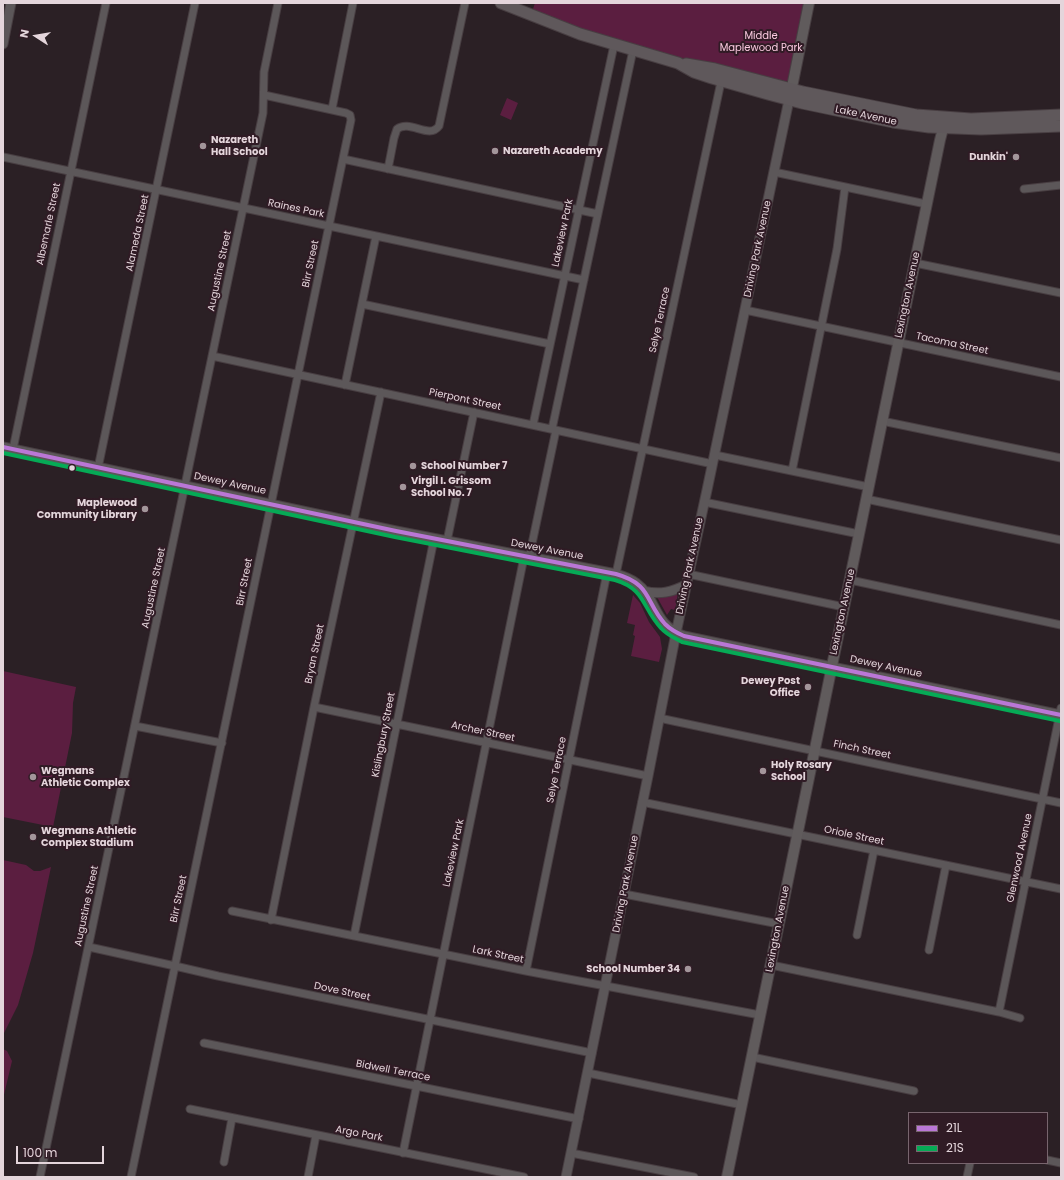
<!DOCTYPE html>
<style>
body{margin:0}
#map{position:relative;width:1064px;height:1180px;overflow:hidden;background:#2b2025;font-family:Poppins,sans-serif}
canvas{display:block}
.frame{position:absolute;inset:0;border:4px solid #e4d5db;pointer-events:none}
.legend{position:absolute;left:908px;top:1112px;width:140px;height:52px;box-sizing:border-box;background:#301b25;border:1px solid #78656e;margin:0;padding:5px 7px;list-style:none;font-size:12px;color:#e4d5db}
.legend li{display:flex;align-items:center;gap:8px;height:20px}
.legend b{width:20px;border:1px solid #78656e}
.north{position:absolute;left:16px;top:16px;width:40px;height:40px;-webkit-text-stroke:3px #301b25;paint-order:stroke;rotate:282deg;font-size:11px;font-weight:700;line-height:16px;text-align:center;color:#e4d5db}
.north::after{content:'';display:block;margin:auto;width:14px;height:18px;background:#e4d5db;clip-path:polygon(50% 0,100% 100%,50% 72%,0 100%)}
.scale{position:absolute;left:16px;top:1146px;width:88px;height:18px;box-sizing:border-box;border:2px solid #e4d5db;border-top:0;padding-left:5px;font-size:12px;line-height:14px;white-space:nowrap;color:#e4d5db;-webkit-text-stroke:3px #301b25;paint-order:stroke}
</style>
<div id="map">
<canvas width="1064" height="1180"></canvas>
<div class="frame"></div>
<ul class="legend">
<li><b style="height:5px;background:#ba77d6"></b>21L</li>
<li><b style="height:5px;background:#06aa56"></b>21S</li>
</ul>
<div class="north">N</div>
<div class="scale">100 m</div>
</div>
<script>
const g = document.querySelector('canvas').getContext('2d');
g.lineJoin = 'round';
function fillPath(path, color) { g.fillStyle = color; g.fill(path, 'evenodd'); }
function strokePath(path, color, width, dash) { g.strokeStyle = color; g.lineWidth = width; g.lineCap = dash ? 'butt' : 'round'; g.setLineDash(dash || []); g.stroke(path); }
function drawText(font, color, halo, rows, align = 'center') {
  g.font = font + ' Poppins,sans-serif'; g.lineWidth = 4; g.setLineDash([]); g.textBaseline = 'middle'; g.strokeStyle = halo; g.fillStyle = color; for (const [text, x, y, turn = 0] of rows) {
    g.save(); g.translate(x, y); g.rotate((+turn || 0) * Math.PI / 180); g.textAlign = isNaN(turn) ? turn : align; if (halo) g.strokeText(text, 0, 0); g.fillText(text, 0, 0); g.restore();
  }
}
const green = new Path2D(`
 M535,3H809L791,90L705,67L531,15Z
 M507,98L518,103L511,120L500,115Z
 M678,593L675,610L671,609L667,615L657,597Z
 M633,595L640,603L649,622L660,637L662,649L659,662L631,656L635,636L633,635L635,625L627,623Z
 M3,671L76,687L73,703L72,733L53,827L3,817Z
 M3,860L26,865L34,871H40L51,867L33,953L18,1005L3,1035Z
 M3,1049L7,1051L12,1061L3,1099Z`);
const minor = new Path2D(`
 M332,109L353,3
 M3,157L584,280
 M343,159L598,214
 M388,169L394,138L397,129C410,119 429,140 439,126L465,3
 M774,172L926,204
 M1024,189L1061,185
 M915,263L1061,293
 M362,304L550,344
 M745,310L1061,377
 M212,356L713,464
 M345,385L376,236
 M882,421L1061,458
 M533,425L614,45
 M552,429L633,50
 M13,449L106,3
 M715,455L869,487
 M98,468L195,3
 M792,471L837,249L845,187
 M866,499L1061,540
 M704,502L859,534
 M447,541L474,412
 M529,558L556,430
 M616,574L722,77
 M688,574L844,607
 M850,580L1061,625
 M314,707L648,776
 M659,718L1061,803
 M135,726L222,743
 M642,802L1061,889
 M624,894L779,924
 M232,911L526,971L760,1015
 M271,920L314,707L381,392
 M857,935L874,850
 M354,936L434,539
 M89,947L175,966L218,976L592,1053
 M929,950L946,865
 M771,965L999,1012L1020,1018
 M526,971L607,573
 M999,1012L1061,708
 M204,1043L579,1119
 M752,1057L914,1091
 M588,1073L742,1105
 M190,1109L524,1177
 M403,1153L524,557
 M571,1153L694,1177
 M1047,1160L1061,1163
 M224,1162L232,1118
 M40,1177L263,113L264,72L278,3
 M131,1177L351,120L350,115L346,113L264,95
 M308,1177L316,1135
 M967,1177L970,1163`);
const tertiary = new Path2D(`
 M3,44L11,3
 M3,447L396,531L616,574C623,576 630,578 636,583C658,599 652,624 684,636L1061,715
 M644,591C660,595 672,592 686,585
 M566,1177L648,776L676,633L707,490L789,100`);
const secondary = new Path2D(`
 M790,97L809,3
 M727,1177L940,140L945,121`);
const primary = new Path2D(`
 M501,3L580,34L678,63L694,72L712,78L768,94L802,103L893,122L929,127L981,129L1061,126
 M686,64L715,69L803,92L916,115L971,119L1061,115`);
const bus1 = new Path2D(`
 M3,447L396,531L616,574C652,584 645,602 665,624C671,630 677,633 684,636L1061,715`);
const bus2 = new Path2D(`
 M3,453L395,537L615,580C646,589 642,608 661,628C667,635 675,638 682,642L1060,721`);
const markers = [
 [203,146,4,"#a3969b"],
 [495,151,4,"#a3969b"],
 [1016,157,4,"#a3969b"],
 [413,466,4,"#a3969b"],
 [72,468,3.5,"#e4d5db"],
 [403,487,4,"#a3969b"],
 [145,509,4,"#a3969b"],
 [808,687,4,"#a3969b"],
 [763,771,4,"#a3969b"],
 [33,777,4,"#a3969b"],
 [33,837,4,"#a3969b"],
 [688,969,4,"#a3969b"]
];
const parkNames = [
 ["Middle",761,36],
 ["Maplewood Park",761,48]
];
const streetNames = [
 ["Lake Avenue",866,116,12],
 ["Raines Park",296,209,12],
 ["Albemarle Street",49,224,-78],
 ["Alameda Street",138,233,-78],
 ["Lakeview Park",563,233,-78],
 ["Driving Park Avenue",758,249,-78],
 ["Birr Street",311,264,-78],
 ["Augustine Street",220,271,-78],
 ["Lexington Avenue",908,295,-78],
 ["Selye Terrace",660,320,-78],
 ["Tacoma Street",952,344,12],
 ["Pierpont Street",465,400,12],
 ["Dewey Avenue",230,484,12],
 ["Dewey Avenue",547,550,11],
 ["Driving Park Avenue",690,566,-78],
 ["Birr Street",245,582,-79],
 ["Augustine Street",154,588,-78],
 ["Lexington Avenue",843,612,-78],
 ["Bryan Street",315,654,-78],
 ["Dewey Avenue",886,667,12],
 ["Archer Street",483,732,12],
 ["Kislingbury Street",384,735,-79],
 ["Finch Street",862,750,12],
 ["Selye Terrace",557,770,-79],
 ["Oriole Street",854,836,12],
 ["Lakeview Park",454,853,-78],
 ["Glenwood Avenue",1020,858,-78],
 ["Driving Park Avenue",626,884,-79],
 ["Birr Street",179,899,-78],
 ["Augustine Street",87,906,-78],
 ["Lexington Avenue",778,929,-79],
 ["Lark Street",498,955,12],
 ["Dove Street",342,992,12],
 ["Bidwell Terrace",393,1071,11],
 ["Argo Park",359,1134,11]
];
const poiNames = [
 ["Nazareth",211,140],
 ["Hall School",211,152],
 ["Nazareth Academy",503,151],
 ["Dunkin'",1008,157,"right"],
 ["School Number 7",421,466],
 ["Virgil I. Grissom",411,481],
 ["School No. 7",411,493],
 ["Maplewood",137,503,"right"],
 ["Community Library",137,515,"right"],
 ["Dewey Post",800,681,"right"],
 ["Office",800,693,"right"],
 ["Holy Rosary",771,765],
 ["School",771,777],
 ["Wegmans",41,771],
 ["Athletic Complex",41,783],
 ["Wegmans Athletic",41,831],
 ["Complex Stadium",41,843],
 ["School Number 34",680,969,"right"]
];
fillPath(green, '#5b1e40');
strokePath(minor, '#483e42', 9);
strokePath(tertiary, '#483e42', 11);
strokePath(secondary, '#483e42', 12);
strokePath(primary, '#483e42', 13);
strokePath(minor, '#5c5759', 7);
strokePath(tertiary, '#5c5759', 9);
strokePath(secondary, '#605b5c', 10);
strokePath(primary, '#5f585b', 11);
strokePath(bus1, '#ba77d6', 4);
strokePath(bus2, '#06aa56', 4);
for (const [x, y, r, color] of markers) { const dot = new Path2D(); dot.arc(x, y, r, 0, 2 * Math.PI); g.fillStyle = color; g.fill(dot); strokePath(dot, '#301b25', 1.5); }
drawText('10px', '#fac9df', '#301b25', parkNames);
drawText('10px', '#e4d5db', '#301b25', streetNames);
drawText('bold 10px', '#e4d5db', '#301b25', poiNames, 'left');
</script>
